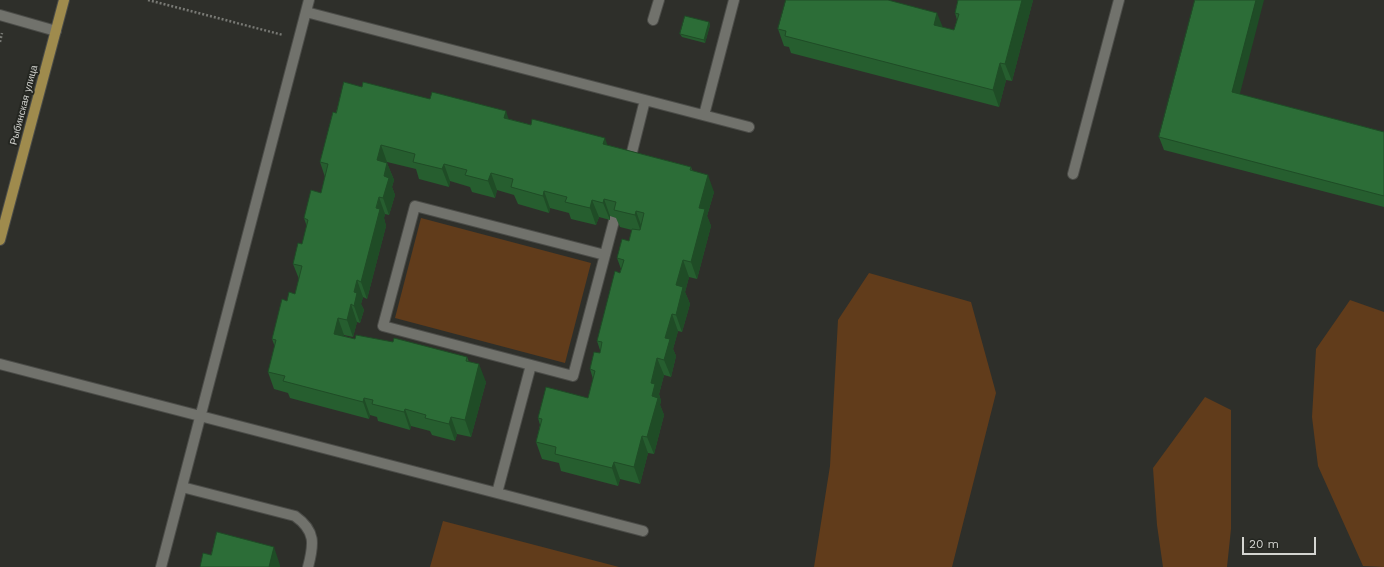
<!DOCTYPE html>
<meta charset="utf-8">
<style>
body{margin:0}
#map{position:relative;width:1384px;height:567px;overflow:hidden;background:#2e2f2a;font-family:"Work Sans",sans-serif}
canvas{display:block}
.scale{position:absolute;left:1242px;top:537px;width:74px;height:18px;box-sizing:border-box;border:2px solid #d4d5d1;border-top:0;padding-left:5px;font-size:12px;line-height:14px;white-space:nowrap;color:#d4d5d1;-webkit-text-stroke:3px #242621;paint-order:stroke}
</style>
<div id="map">
<canvas width="1384" height="567"></canvas>
<div class="scale">20 m</div>
</div>
<script>
const g = document.querySelector('canvas').getContext('2d');
g.lineJoin = 'round';
function fillPath(path, color) { g.fillStyle = color; g.fill(path, 'evenodd'); }
function strokePath(path, color, width, dash) { g.strokeStyle = color; g.lineWidth = width; g.lineCap = dash ? 'butt' : 'round'; g.setLineDash(dash || []); g.stroke(path); }
function drawText(font, color, halo, rows, align = 'center') {
  g.font = font + ' "Work Sans",sans-serif'; g.lineWidth = 4; g.setLineDash([]); g.textBaseline = 'middle'; g.strokeStyle = halo; g.fillStyle = color; for (const [text, x, y, turn = 0] of rows) {
    g.save(); g.translate(x, y); g.rotate((+turn || 0) * Math.PI / 180); g.textAlign = isNaN(turn) ? turn : align; if (halo) g.strokeText(text, 0, 0); g.fillText(text, 0, 0); g.restore();
  }
}
const green = new Path2D(`
 M421,218L591,263L565,363L395,318Z
 M869,273L971,302L996,393L952,567H814L830,466L838,320Z
 M1350,300L1384,312V567L1363,566L1318,466L1312,417L1316,349Z
 M1205,397L1231,410V529L1227,567H1163L1157,525L1153,468Z
 M443,521L619,567H430Z`);
const path = new Path2D(`
 M148,0L283,35
 M0,42L2,33`);
const minor = new Path2D(`
 M306,12L749,127
 M0,15L56,31
 M653,20L659,0
 M704,115L734,0
 M629,164L645,100
 M1073,174L1119,0
 M415,206L605,255L573,376L383,326Z
 M605,255L615,217
 M0,364L497,493L531,365
 M182,487L295,516C316,531 314,544 308,567
 M497,493L643,531
 M161,567L309,0`);
const major = new Path2D(`
 M0,240L64,0`);
const wall = new Path2D(`
 M958,0H1033L1012,81L1006,80L999,107L791,53L789,47L784,46L778,29L942,27L954,30L957,20L955,13Z
 M709,22L710,25L705,43L682,37L680,34Z
 M362,87L509,119L691,167L692,170L714,192L707,216L711,226L697,279L689,277L685,292L690,304L682,332L678,331L673,349L676,356L671,377L664,375L659,394L661,401L660,405L664,415L654,454L648,453L640,484L620,479L618,486L561,471L559,463L542,459L536,442L540,425L538,418L588,398L593,379L590,369L600,353V350L597,341L621,269L617,258L629,241L632,230L620,227L616,218L610,216V220L599,217L596,225L571,219L569,213L550,208L549,213L518,204L514,195L497,190L495,198L472,192L470,187L450,181L449,187L419,179L416,169L387,162V163L394,180L392,187L395,195L389,215L385,214L384,218L386,226L367,299L363,297L361,304L364,310L360,323L357,322L353,337L344,335V336L355,339L467,357L469,362L486,382L471,437L457,434L455,441L432,435L430,431L411,426L410,430L378,421L377,417L370,415L369,419L290,398L288,393L274,389L268,372L275,347L272,339L287,301L295,294L299,279L293,264L302,244L307,227L304,218L321,193L325,177L320,162L336,113Z
 M1239,94L1384,132V207L1164,150L1159,137Z`);
const shadedWall = new Path2D(`
 M1022,0H1033L1012,81L1005,64Z
 M1256,0H1264L1237,105L1232,92Z
 M937,13L944,30L934,25Z
 M709,22L710,25L705,43L704,40Z
 M1000,63L1006,80L999,107L993,90Z
 M506,111L512,129L504,118Z
 M605,138L611,155L603,144Z
 M381,145L387,162L383,177L377,160Z
 M387,163L394,180L392,187L395,195L389,215L383,198L384,176Z
 M444,164L450,181L449,187L442,169Z
 M491,173L497,190L495,198L488,181Z
 M708,175L714,192L707,216L711,226L697,279L691,262L699,208Z
 M544,191L550,208L549,213L543,196Z
 M379,197L385,214L384,218L386,226L367,299L361,282Z
 M604,199L610,216V220L603,203Z
 M592,200L599,217L596,225L590,208Z
 M636,211L642,228L641,232L635,215Z
 M683,260L689,277L685,292L690,304L682,332L676,315V285Z
 M357,280L363,297L361,304L364,310L360,323L354,306V292Z
 M351,304L357,322L353,337L347,320Z
 M672,314L678,331L673,349L676,356L671,377L664,360L665,338Z
 M338,318L344,335L340,351L334,334Z
 M657,358L664,375L659,394L661,401L660,405L664,415L654,454L647,437L652,396L651,383Z
 M479,364L486,382L471,437L465,420Z
 M364,398L370,415L369,419L363,402Z
 M405,409L411,426L410,430L404,412Z
 M451,417L457,434L455,441L449,424Z
 M642,436L648,453L640,484L634,467Z
 M614,462L620,479L618,486L612,468Z
 M274,547L280,565V567H269Z`);
const building = new Path2D(`
 M786,0H888L937,13L934,25L954,30L959,14L955,13L958,0H1022L1005,64L1000,63L993,90L785,36L786,31L778,29Z
 M1195,0H1256L1232,92L1384,132V196L1159,137Z
 M685,16L709,22L704,40L680,34Z
 M344,82L362,87L363,82L430,99L432,92L506,111L504,118L531,125L532,119L605,138L603,144L691,167L690,170L708,175L699,208L705,209L691,262L683,260L676,285L683,287L676,315L672,314L665,338L670,339L664,360L657,358L651,383L655,384L652,396L658,398L647,437L642,436L634,467L614,462L612,468L555,454L556,447L536,442L542,419L538,418L546,387L588,398L595,371L590,369L594,352L600,353L602,342L597,341L615,271L620,273L624,260L617,258L622,239L629,241L632,229L640,230L644,213L636,211L635,215L614,210L616,202L604,199L603,203L592,200L590,208L565,202L567,197L544,191L543,196L511,187L513,179L491,173L488,181L465,175L467,170L444,164L442,169L413,162L415,154L381,145L377,160L387,163L384,176L389,178L383,198L379,197L376,208L380,209L361,282L357,280L354,292L357,293L354,306L351,304L347,320L338,318L334,334L355,339L356,335L393,342L394,338L467,357L466,361L479,364L465,420L451,417L449,424L425,418L426,415L405,409L404,412L372,404L373,400L364,398L363,402L283,381L285,376L268,372L276,340L272,339L282,299L287,301L289,292L295,294L302,266L293,264L298,243L302,244L308,220L304,218L311,190L321,193L328,164L320,162L333,112L336,113Z
 M217,532L274,547L269,567H200L203,553L211,555Z`);
const streetNames = [
 ["Рыбинская улица",24,105,-75]
];
fillPath(green, '#613c1b');
strokePath(minor, '#4b4c48', 12);
strokePath(major, '#4b4c48', 12);
strokePath(path, '#787974', 2.5, [2, 2]);
strokePath(minor, '#71726c', 10);
strokePath(major, '#9f8b4d', 10);
fillPath(wall, '#265e2f');
fillPath(shadedWall, '#1f4c26');
fillPath(building, '#2c6d37');
strokePath(building, '#1f4c26', 1);
drawText('10px', '#d4d5d1', '#242621', streetNames);
</script>
